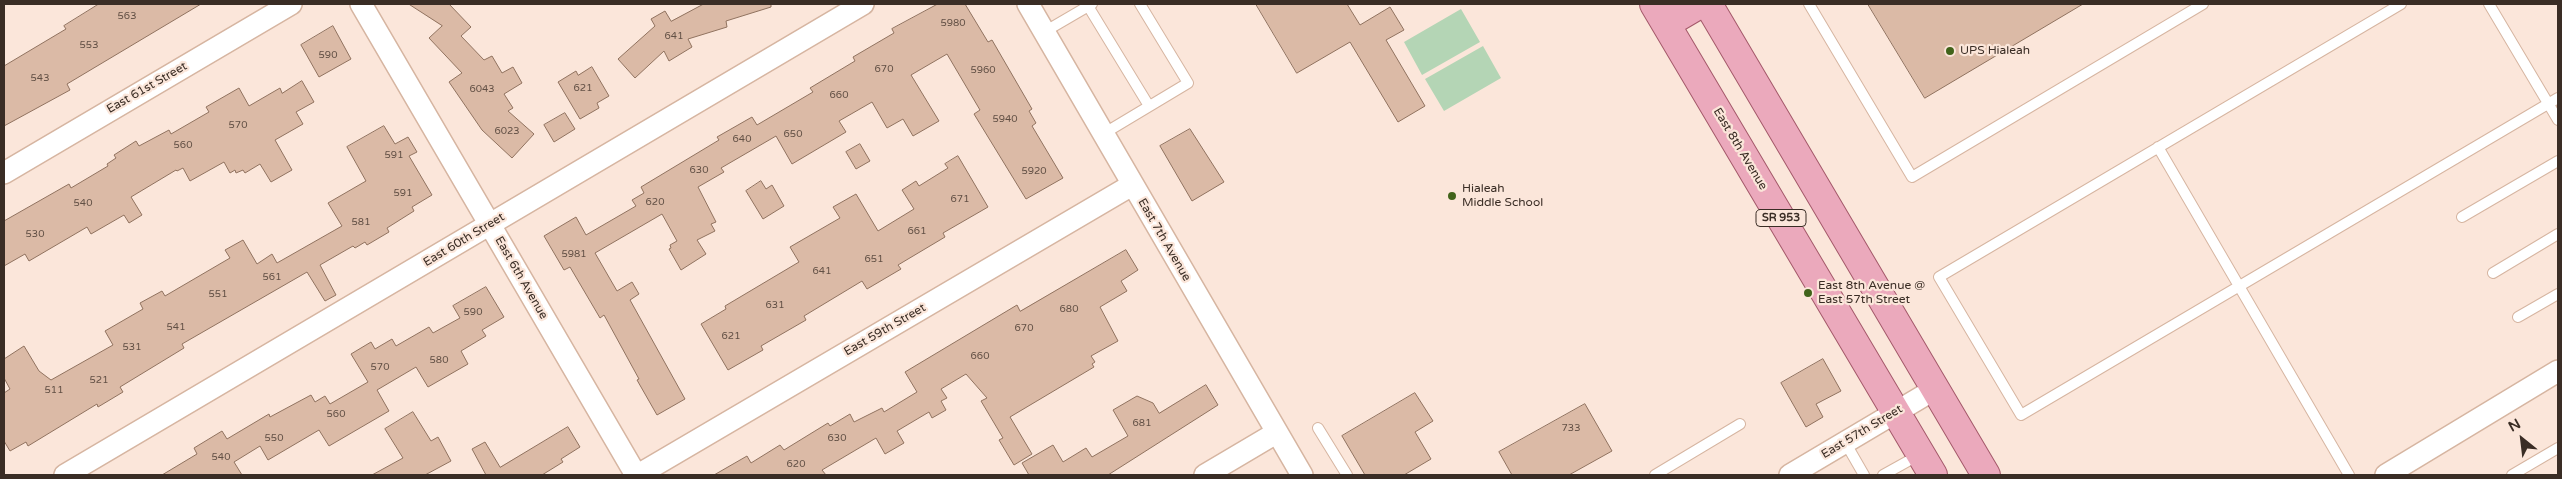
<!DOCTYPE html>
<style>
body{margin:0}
#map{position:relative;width:2562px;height:479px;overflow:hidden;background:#fbe6da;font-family:"Varela Round",sans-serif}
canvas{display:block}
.frame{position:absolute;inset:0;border:5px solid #3a2d25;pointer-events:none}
.north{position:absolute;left:2497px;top:414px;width:50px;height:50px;-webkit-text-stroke:4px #fbe6da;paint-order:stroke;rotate:331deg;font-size:14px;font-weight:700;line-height:20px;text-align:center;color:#3a2d25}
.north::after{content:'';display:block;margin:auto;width:18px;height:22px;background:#3a2d25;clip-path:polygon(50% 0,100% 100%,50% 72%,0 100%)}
</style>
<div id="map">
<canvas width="2562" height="479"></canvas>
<div class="frame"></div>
<div class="north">N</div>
</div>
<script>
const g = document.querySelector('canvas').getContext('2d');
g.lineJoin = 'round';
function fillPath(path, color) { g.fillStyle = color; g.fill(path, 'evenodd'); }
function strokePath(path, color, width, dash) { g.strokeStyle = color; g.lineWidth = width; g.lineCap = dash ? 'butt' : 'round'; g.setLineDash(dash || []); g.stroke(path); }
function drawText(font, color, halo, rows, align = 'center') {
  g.font = font + ' "Varela Round",sans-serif'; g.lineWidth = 4.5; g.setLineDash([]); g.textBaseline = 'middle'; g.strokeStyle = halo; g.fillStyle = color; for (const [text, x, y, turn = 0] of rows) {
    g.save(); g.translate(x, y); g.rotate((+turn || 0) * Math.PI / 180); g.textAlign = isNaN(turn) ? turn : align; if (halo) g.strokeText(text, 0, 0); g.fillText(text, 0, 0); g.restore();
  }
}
const green = new Path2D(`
 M1461,9L1480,42L1422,75L1404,42Z
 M1483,46L1501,78L1444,111L1425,79Z`);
const building = new Path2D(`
 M99,4H201L67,84L70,90L4,126V66L66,29L64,26Z
 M409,4H449L471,27L461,36L484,60L492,56L502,73L513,67L522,83L504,94L513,108L508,111L534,134L512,158L482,130L449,82L462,73L429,38L442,26Z
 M704,4H771V7L726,21L727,27L688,39L692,47L669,61L664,51L635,78L618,59L655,26L651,19L665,11L671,21Z
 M938,4H965L988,42L992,40L1032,109L1029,111L1036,123L1032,126L1063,178L1026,199L974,114L980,110L947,54L911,75L939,121L913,136L903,119L887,128L872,102L839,121L846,132L792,164L776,136L721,168L724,172L698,187L716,222L711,224L715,231L697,240L706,254L681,270L669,249L671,248L670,245L677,241L662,214L595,253L617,291L632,282L639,294L630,300L685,399L657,415L637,380L639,379L604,315L600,318L570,267L564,270L544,236L576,217L586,235L636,206L632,200L644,193L641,187L719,140L717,137L752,117L757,125L813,92L810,88L855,61L853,57L894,33L892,29Z
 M1256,4H1347L1360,25L1390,7L1404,30L1386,40L1425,106L1398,122L1350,42L1297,73Z
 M1868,4H2083L1925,98Z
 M333,26L351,59L319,77L301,45Z
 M592,67L609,96L597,103L599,108L580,119L558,82L576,71L578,75Z
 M302,81L314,102L296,112L303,124L275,140L292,170L271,182L260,164L245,173L243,170L236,173L235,170L230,173L224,162L190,181L183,168L177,171L176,170L131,197L142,215L129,223L124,215L91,234L87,227L29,261L25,254L4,266V221L69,184L71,188L108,166L107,164L116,158L114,155L136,141L139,146L169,130L171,134L209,112L206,107L239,88L249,106L280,88L282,93Z
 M565,113L575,129L554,142L544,125Z
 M384,126L395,144L408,137L417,152L409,156L432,195L412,207L414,211L387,228L389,232L367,245L365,242L355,248L353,246L320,265L336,295L325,301L307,272L182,344L184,348L120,387L123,392L98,407L97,404L28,446L26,442L10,451L4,441V393L10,389L4,378V359L24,346L39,371L51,380L113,345L105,331L143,309L140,303L162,291L165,296L230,258L225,250L243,240L257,264L272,254L277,263L342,226L328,203L366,181L347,147Z
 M1190,129L1224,182L1192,201L1160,146Z
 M860,144L870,161L856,169L846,152Z
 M958,156L988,207L943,233L945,237L898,265L901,269L867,289L862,281L804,316L806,320L761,346L763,350L728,370L701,324L726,309L725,306L799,262L790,247L840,218L833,207L856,194L878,231L914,209L902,190L916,181L919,186L948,168L945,164Z
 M761,181L766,189L772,185L784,206L763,219L746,191Z
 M1126,250L1138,270L1121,281L1127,291L1100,307L1118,341L1091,356L1095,362L1092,364L1094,367L1010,417L1032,454L1014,465L999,440L1003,438L981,401L987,398L966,374L941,389L947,398L941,401L946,410L932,418L929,412L897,431L904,443L885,454L876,438L822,470L826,475H714L747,456L751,463L780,445L784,450L828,423L830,426L850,414L854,422L882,408L884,412L917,392L905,372L1017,305L1020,311Z
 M486,287L504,317L482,330L486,336L461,351L468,364L428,387L416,367L377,390L389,411L329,446L319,430L268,460L260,446L234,462L242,475H162L197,454L194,448L222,431L227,439L269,414L270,417L311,395L315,402L325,396L330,404L368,382L351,354L371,342L375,349L392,339L396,346L429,327L433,333L460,318L453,306Z
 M1823,359L1841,391L1816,404L1823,417L1806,427L1781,383Z
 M1206,385L1218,405L1108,475H1029L1022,463L1053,445L1063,462L1086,448L1092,457L1128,436L1113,410L1137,396L1153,403L1159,413Z
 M1415,393L1433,421L1415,432L1431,459L1404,475H1365L1342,436Z
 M1585,404L1612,451L1569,475H1512L1499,452Z
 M413,412L431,441L438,437L451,461L425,475H372L403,458L385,429Z
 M568,427L580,447L561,459L563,462L542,475H486L472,449L485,442L500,467Z`);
const lane = new Path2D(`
 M1809,4L1912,177L2203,4
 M2401,4L1939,277L2021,415L2558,98
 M2489,4L2558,120
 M1088,6L1149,106
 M1044,32L1092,4
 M1103,134L1188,83L1140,4
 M2158,147L2349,475
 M2462,217L2558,161
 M2493,273L2558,234
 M2518,317L2558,294
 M1318,428L1347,475
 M1845,442L1864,475
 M1655,475L1740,424
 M1883,475L1919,455
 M2512,475L2558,448`);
const street = new Path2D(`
 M361,4L636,475
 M1028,4L1302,475
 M4,173L291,4
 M65,475L863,4
 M638,475L1132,185
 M1205,475L1276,433
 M1790,475L1935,389
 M2386,475L2558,371`);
const primary = new Path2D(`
 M1654,4L1933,475
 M1708,4L1986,475
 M1666,24L1700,4`);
const markers = [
 [1950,51,5,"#41631a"],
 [1452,196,5,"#41631a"],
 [1808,293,5,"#41631a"]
];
const numberNames = [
 ["563",127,16],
 ["5980",953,23],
 ["641",674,36],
 ["553",89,45],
 ["590",328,55],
 ["670",884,69],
 ["5960",983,70],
 ["543",40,78],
 ["621",583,88],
 ["6043",482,89],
 ["660",839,95],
 ["5940",1005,119],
 ["570",238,125],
 ["6023",507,131],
 ["650",793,134],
 ["640",742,139],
 ["560",183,145],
 ["591",394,155],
 ["630",699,170],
 ["5920",1034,171],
 ["591",403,193],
 ["671",960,199],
 ["620",655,202],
 ["540",83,203],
 ["581",361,222],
 ["661",917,231],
 ["530",35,234],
 ["5981",574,254],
 ["651",874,259],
 ["641",822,271],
 ["561",272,277],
 ["551",218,294],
 ["631",775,305],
 ["680",1069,309],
 ["590",473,312],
 ["541",176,327],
 ["670",1024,328],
 ["621",731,336],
 ["531",132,347],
 ["660",980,356],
 ["580",439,360],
 ["570",380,367],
 ["521",99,380],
 ["511",54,390],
 ["560",336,414],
 ["681",1142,423],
 ["733",1571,428],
 ["550",274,438],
 ["630",837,438],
 ["540",221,457],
 ["620",796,464]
];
const shields = [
 [1781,218,50]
];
const shieldNames = [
 ["SR 953",1781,218]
];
const poiNames = [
 ["UPS Hialeah",1960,51],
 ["Hialeah",1462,189],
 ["Middle School",1462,203],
 ["East 8th Avenue @",1818,286],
 ["East 57th Street",1818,300]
];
const streetNames = [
 ["East 61st Street",147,88,-30],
 ["East 8th Avenue",1740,149,59],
 ["East 60th Street",464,240,-31],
 ["East 7th Avenue",1164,240,60],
 ["East 6th Avenue",521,278,60],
 ["East 59th Street",885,330,-30],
 ["East 57th Street",1862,432,-31]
];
fillPath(green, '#b4d5b5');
fillPath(building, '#dbbaa6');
strokePath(building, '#90725f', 1);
strokePath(lane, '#d6b5a1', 12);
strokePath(street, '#d6b5a1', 24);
strokePath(primary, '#a4596a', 30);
strokePath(lane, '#fff', 10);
strokePath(street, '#fff', 21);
strokePath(primary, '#eba9bc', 28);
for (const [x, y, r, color] of markers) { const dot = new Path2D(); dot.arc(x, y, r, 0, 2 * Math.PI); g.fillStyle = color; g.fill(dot); strokePath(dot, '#fbe6da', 2); }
drawText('10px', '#625045', null, numberNames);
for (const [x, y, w] of shields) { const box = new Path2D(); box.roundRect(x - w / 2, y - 8.5, w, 17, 4); g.fillStyle = '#fbe6da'; g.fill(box); strokePath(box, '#3a2d25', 1); }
drawText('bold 11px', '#3a2d25', null, shieldNames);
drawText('12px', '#3a2d25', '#fbe6da', poiNames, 'left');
drawText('12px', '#3a2d25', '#fbe6da', streetNames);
</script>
